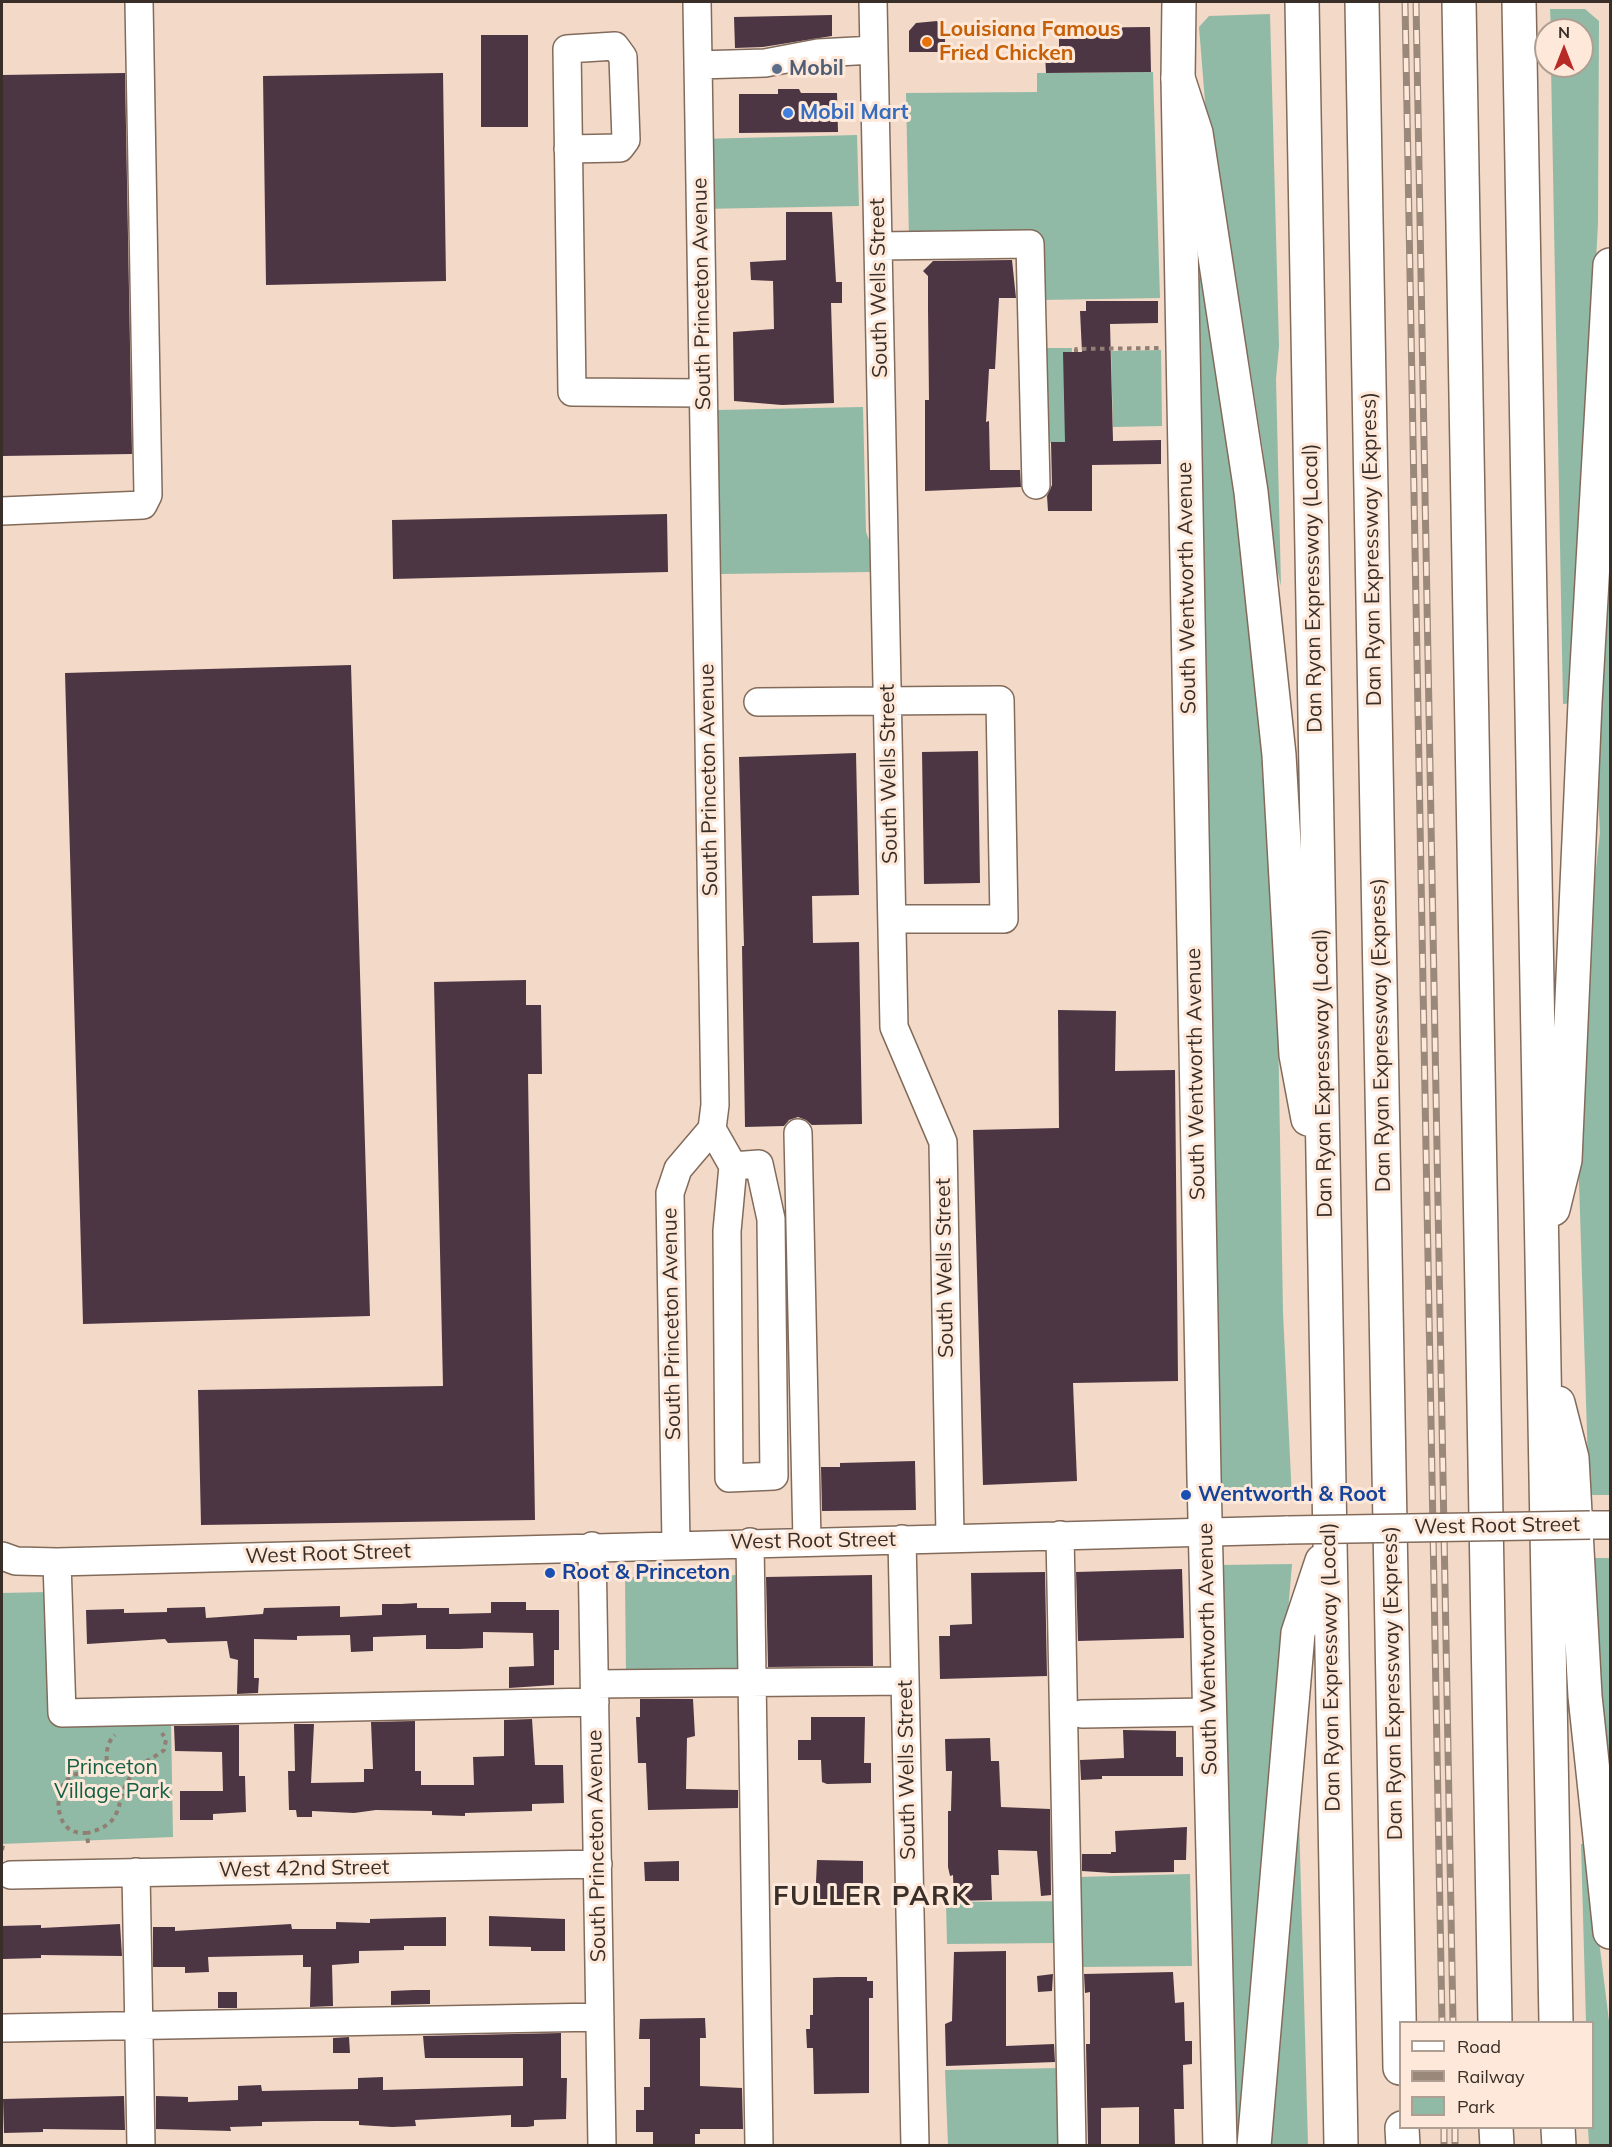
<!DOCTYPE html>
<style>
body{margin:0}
#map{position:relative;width:1612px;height:2147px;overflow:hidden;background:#f3d9c7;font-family:Mulish,sans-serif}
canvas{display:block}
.frame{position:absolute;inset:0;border:3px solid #392f28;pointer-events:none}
.legend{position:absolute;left:1399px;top:2021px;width:195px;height:108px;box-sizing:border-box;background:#fde8d9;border:2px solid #af9e92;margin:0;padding:8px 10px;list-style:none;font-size:18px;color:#392f28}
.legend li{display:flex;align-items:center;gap:12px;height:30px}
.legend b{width:30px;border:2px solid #af9e92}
.north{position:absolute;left:1534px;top:18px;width:60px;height:60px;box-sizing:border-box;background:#fde8d9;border:2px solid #af9e92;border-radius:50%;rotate:0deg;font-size:16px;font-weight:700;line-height:24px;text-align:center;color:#392f28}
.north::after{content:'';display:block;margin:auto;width:21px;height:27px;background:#b82a26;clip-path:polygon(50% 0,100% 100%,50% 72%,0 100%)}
</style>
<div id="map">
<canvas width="1612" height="2147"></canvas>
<div class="frame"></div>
<ul class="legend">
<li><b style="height:8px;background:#fff"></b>Road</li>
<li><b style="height:8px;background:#9a887b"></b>Railway</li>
<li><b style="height:16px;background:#90baa6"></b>Park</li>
</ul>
<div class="north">N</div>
</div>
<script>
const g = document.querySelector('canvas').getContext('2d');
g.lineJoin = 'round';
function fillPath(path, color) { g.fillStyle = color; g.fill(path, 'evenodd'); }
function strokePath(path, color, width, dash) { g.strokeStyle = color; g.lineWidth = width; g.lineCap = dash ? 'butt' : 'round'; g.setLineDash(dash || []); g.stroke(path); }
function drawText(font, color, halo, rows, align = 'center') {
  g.font = font + ' Mulish,sans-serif'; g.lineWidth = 6; g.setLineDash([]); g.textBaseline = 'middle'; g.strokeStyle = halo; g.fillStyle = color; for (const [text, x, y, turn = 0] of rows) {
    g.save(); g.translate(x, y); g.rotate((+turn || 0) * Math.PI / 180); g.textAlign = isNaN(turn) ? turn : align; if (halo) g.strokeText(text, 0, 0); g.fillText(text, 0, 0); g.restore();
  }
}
const green = new Path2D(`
 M1550,9H1585L1599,21L1598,223L1573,703L1563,704L1551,66H1582V30H1551Z
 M1270,14L1279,346L1276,379L1281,586L1270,538L1263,451L1249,362L1208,139L1199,27L1209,16Z
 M1153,72L1160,298L1040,300L1039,237L909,240L906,93L1037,92V73Z
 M857,135L859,206L700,209L699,139Z
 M1197,277H1204L1221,378L1256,660L1276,906L1283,1313L1292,1499L1226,1501L1219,1492Z
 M1039,348H1072L1065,442L1041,443Z
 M1161,350L1162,426L1113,427L1111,351Z
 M863,407L866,532L870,542L871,572L720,574L717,410Z
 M1610,454V1495H1589L1579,1182L1580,1070L1590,920L1600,833L1595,733Z
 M1591,1558H1610V1819Z
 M1292,1564L1243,2146L1232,2145L1220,1565Z
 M741,1575L744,1673L626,1675L625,1577Z
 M48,1592L50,1722L171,1720L173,1837L2,1844V1593Z
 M1299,1816L1308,2145L1265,2146Z
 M1581,1844H1587L1610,2029V2145H1589L1588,2128H1592V2022H1586Z
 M1190,1874L1192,1966L1078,1967L1057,1943L947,1944L946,1902L1077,1901L1078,1877Z
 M1063,2068L1064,2145H948L945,2070Z`);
const building = new Path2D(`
 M832,15V36L763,47L735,48L734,17Z
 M937,21L945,32V52H909V31L916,23Z
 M1150,27L1151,72L1046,73L1045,53L1059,52V28Z
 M481,35H528V127H481Z
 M125,73L132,454L2,456V75Z
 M443,73L446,281L266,285L263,76Z
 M778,89H799L801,93H837L838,132L739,133V94H778Z
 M786,212H832L836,282H842V303H831L834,403L782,405L734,401L733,332L774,329L773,281L751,280L750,262L786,260Z
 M1012,260L1016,298H999L995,369H989L986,422L989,421L990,470H1020L1021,487L925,491V400H929L928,309V276L923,271L933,261Z
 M1086,301H1158V323L1110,324L1113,441L1161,440V464L1092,465V511H1048L1047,496L1052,485L1051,442H1065L1063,352H1082L1080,311H1086Z
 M667,514L668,572L393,579L392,520Z
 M351,665L370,1316L83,1324L65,673Z
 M978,751L980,883L924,884L922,752Z
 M856,753L859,895L812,896L813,943L859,942L862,1124L812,1125L806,1120L798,1117L789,1120L784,1126L745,1127L742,946H744L739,757Z
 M526,980V1005H541L542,1074H528L535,1520L201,1525L198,1390L443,1386L434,982Z
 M1058,1010L1116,1011L1115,1071L1175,1070L1178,1381L1073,1383L1077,1481L983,1485L973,1130L1059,1128Z
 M915,1461L916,1510L822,1511L821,1467H840V1463Z
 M1182,1569L1184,1638L1078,1641L1076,1572Z
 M1045,1572L1047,1676L940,1679L939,1636H950V1625L972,1624L971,1573Z
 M872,1575L873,1666L768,1667L766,1577Z
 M491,1602H526V1610H559V1650H554V1685L509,1688V1667L534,1666L533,1633L483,1632V1648L459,1649H426V1635L373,1637V1651L351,1652L350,1635L297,1636V1640L254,1639V1678H259L258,1693L237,1694L238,1660L230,1658L227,1641L168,1643L165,1639L87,1644L86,1610L124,1609V1613L167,1612V1608L205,1607L206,1618L263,1614L264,1608L340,1606V1617L382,1615V1604H401L417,1603V1608H449V1614L491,1613Z
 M640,1699H693L695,1736L687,1738L686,1789L738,1790V1808L648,1810L646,1763H638L636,1717H640Z
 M811,1717H865L864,1763H871V1783L827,1784L822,1782L821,1760H798V1740H811Z
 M532,1719L535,1765H563L564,1803L532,1804V1811L465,1813V1816L432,1815V1811L376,1810L354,1813L312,1811V1817H297L296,1810H289L288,1771H295L294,1724H314L311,1783L364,1782V1769H373L371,1722L415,1721V1771H421V1785H474L473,1757L504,1756V1720Z
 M239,1725V1776H245L246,1812L213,1814V1820H180V1791H223L222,1752L175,1751L174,1726Z
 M1123,1730L1176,1731V1757H1183V1776H1102V1779L1081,1780L1080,1760L1124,1758Z
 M990,1738L991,1761H999L1001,1807L1050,1809L1051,1895L1041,1896L1037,1851L998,1850L999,1875H991L992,1900L954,1901L953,1875L950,1876L948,1867V1811H951L952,1771H946L945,1739Z
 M1187,1827L1186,1860H1174V1872L1112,1873L1082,1871V1854H1111V1852H1116L1115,1831Z
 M817,1860L863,1861V1903L815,1904Z
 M679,1861V1881H645L644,1862Z
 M489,1916L565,1919V1951H531V1947L489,1946Z
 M446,1917V1946H404V1950L359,1951V1963L332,1965L333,2006L310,2007L311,1967H303V1955L208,1957L209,1972L185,1973V1967H153V1927H175V1931L291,1924L292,1929H336V1922L370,1923V1919Z
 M120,1924L122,1956L41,1955V1958L3,1959L2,1926L41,1925V1928Z
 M1006,1951V2046L1054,2044L1055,2062L946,2066L945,2024L952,2021L954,1952Z
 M1173,1972L1175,2003L1184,2002L1185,2041H1192V2064L1183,2065L1184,2109H1174L1175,2145H1139V2107L1101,2108V2145H1088L1086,2044H1090V1992L1085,1993L1084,1974Z
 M1053,1974L1052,1991L1038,1992L1037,1976Z
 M837,1977H867V1981H873V1998H869V2093L814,2094L813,2048H807L806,2029H810V2015H813V1978Z
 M414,1990H430V2004L391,2005V1991Z
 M218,1992H237V2008H218Z
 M705,2018L706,2038H700V2086L742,2088L743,2129H700V2134H695V2145H653V2132H636V2110H644V2087H650V2039H639L640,2019Z
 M561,2033V2078H567L566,2119L534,2120V2126L527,2127H511V2115L415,2120L416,2126L392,2127L359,2125V2121H316L262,2122V2126L230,2127L231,2131L156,2129V2096L188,2097V2102L238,2100V2086L261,2085L262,2091L358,2089V2078L383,2077V2090L523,2086V2058H425L423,2036Z
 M349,2037L350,2053H333V2038Z
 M124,2096L125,2130L43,2129V2132L4,2133L3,2099Z`);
const path = new Path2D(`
 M1076,352V349L1159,348
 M87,1833C83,1833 77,1833 73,1831C53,1823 54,1783 74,1775C83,1771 96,1774 107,1772C107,1758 104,1745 115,1735
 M88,1843L87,1833C129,1823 112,1800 133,1773C139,1763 155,1758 164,1750L166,1740L162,1733
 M2,1850L3,1845`);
const minor = new Path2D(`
 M873,2L894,1027L943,1142L950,1537
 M698,65L765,63L818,53L874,50
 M568,149L620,148L626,140L623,57L615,46L567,49L572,392L703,393
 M878,246L1030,244L1036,485
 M2,511L143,505L148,495L139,2
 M758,702L1000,700L1004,919H892
 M712,1129L733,1166L727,1231L729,1478L774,1476L771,1219L759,1164L733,1166
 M798,1133L807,1541
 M1590,1525H1610
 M1060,1535L1072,2146
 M902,1539L915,2146
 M750,1542L759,2146
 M676,1544L670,1193L678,1169L712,1129L715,1105L697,2
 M592,1546L602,2146
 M2,1556L16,1561L57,1562L1288,1530
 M57,1562L62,1713L595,1702
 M595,1684L905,1681
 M1082,1714L1209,1712
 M136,1872L141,2146
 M11,1875L598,1864
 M4,2028L600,2017`);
const major = new Path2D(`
 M1179,2L1178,78L1204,1477L1220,2146`);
const highway = new Path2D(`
 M1302,2L1341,2146
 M1362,2L1400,2068
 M1459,2L1495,2022
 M1519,2L1556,2022
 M1178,78L1196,133L1251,492L1279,755L1296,1055L1308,1119
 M1553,1209L1565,1160L1585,703L1610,265
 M1558,1403L1572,1458L1585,1696L1610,1932
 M1402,2128L1403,2146
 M1496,2128L1497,2146
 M1558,2128L1559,2146
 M1254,2146L1298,1633L1322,1561`);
const rail = new Path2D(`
 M1405,2L1442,2022
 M1416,2L1453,2022
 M1444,2128V2146
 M1455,2128V2146`);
const minorBridge = new Path2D(`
 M1288,1530L1590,1525`);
const markers = [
 [927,42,6,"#e8710a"],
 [777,69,6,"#5c6f8a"],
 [788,113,6,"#3f7fe0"],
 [1186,1495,6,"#1a4fb4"],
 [550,1573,6,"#1a4fb4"]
];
const foodNames = [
 ["Louisiana Famous",939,30],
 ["Fried Chicken",939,54]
];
const serviceNames = [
 ["Mobil",789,69]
];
const shopNames = [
 ["Mobil Mart",800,113]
];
const streetNames = [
 ["South Wells Street",879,288,-91],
 ["South Princeton Avenue",702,294,-91],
 ["Dan Ryan Expressway (Express)",1372,549,-91],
 ["South Wentworth Avenue",1187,588,-91],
 ["Dan Ryan Expressway (Local)",1313,588,-91],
 ["South Wells Street",889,774,-91],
 ["South Princeton Avenue",709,780,-91],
 ["Dan Ryan Expressway (Express)",1381,1035,-91],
 ["Dan Ryan Expressway (Local)",1323,1073,-91],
 ["South Wentworth Avenue",1196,1074,-91],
 ["South Wells Street",945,1268,-91],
 ["South Princeton Avenue",672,1324,-91],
 ["West Root Street",1497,1526,-1],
 ["West Root Street",813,1541,-1],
 ["West Root Street",328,1554,-2],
 ["South Wentworth Avenue",1208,1649,-91],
 ["Dan Ryan Expressway (Local)",1331,1667,-91],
 ["Dan Ryan Expressway (Express)",1393,1683,-91],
 ["South Wells Street",907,1770,-91],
 ["South Princeton Avenue",597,1846,-91],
 ["West 42nd Street",304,1869,-1]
];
const transitNames = [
 ["Wentworth & Root",1198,1495],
 ["Root & Princeton",562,1573]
];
const parkNames = [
 ["Princeton",112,1768],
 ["Village Park",112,1792]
];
const districtNames = [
 ["FULLER PARK",872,1897]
];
fillPath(green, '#90baa6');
fillPath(building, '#4d3643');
strokePath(minor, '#826b5b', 30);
strokePath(major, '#826b5b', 36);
strokePath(highway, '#826b5b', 36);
strokePath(path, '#907f72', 4, [4.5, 4.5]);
strokePath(minor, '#fff', 27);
strokePath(major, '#fff', 33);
strokePath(highway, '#fff', 33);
strokePath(rail, '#9a887b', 7);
strokePath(rail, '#fde8d9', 4.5, [14]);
strokePath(minorBridge, '#826b5b', 30, []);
strokePath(minorBridge, '#fff', 27);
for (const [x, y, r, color] of markers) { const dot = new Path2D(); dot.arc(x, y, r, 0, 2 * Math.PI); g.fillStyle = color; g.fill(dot); strokePath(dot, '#fde8d9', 2); }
drawText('bold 21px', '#c56008', '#fde8d9', foodNames, 'left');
drawText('bold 21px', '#4e5e75', '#fde8d9', serviceNames, 'left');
drawText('bold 21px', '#366cbe', '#fde8d9', shopNames, 'left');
drawText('21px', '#392f28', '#fde8d9', streetNames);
drawText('bold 21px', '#164399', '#fde8d9', transitNames, 'left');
drawText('21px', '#146046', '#fde8d9', parkNames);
g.letterSpacing = '1.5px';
drawText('bold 27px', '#392f28', '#fde8d9', districtNames);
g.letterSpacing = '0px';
</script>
